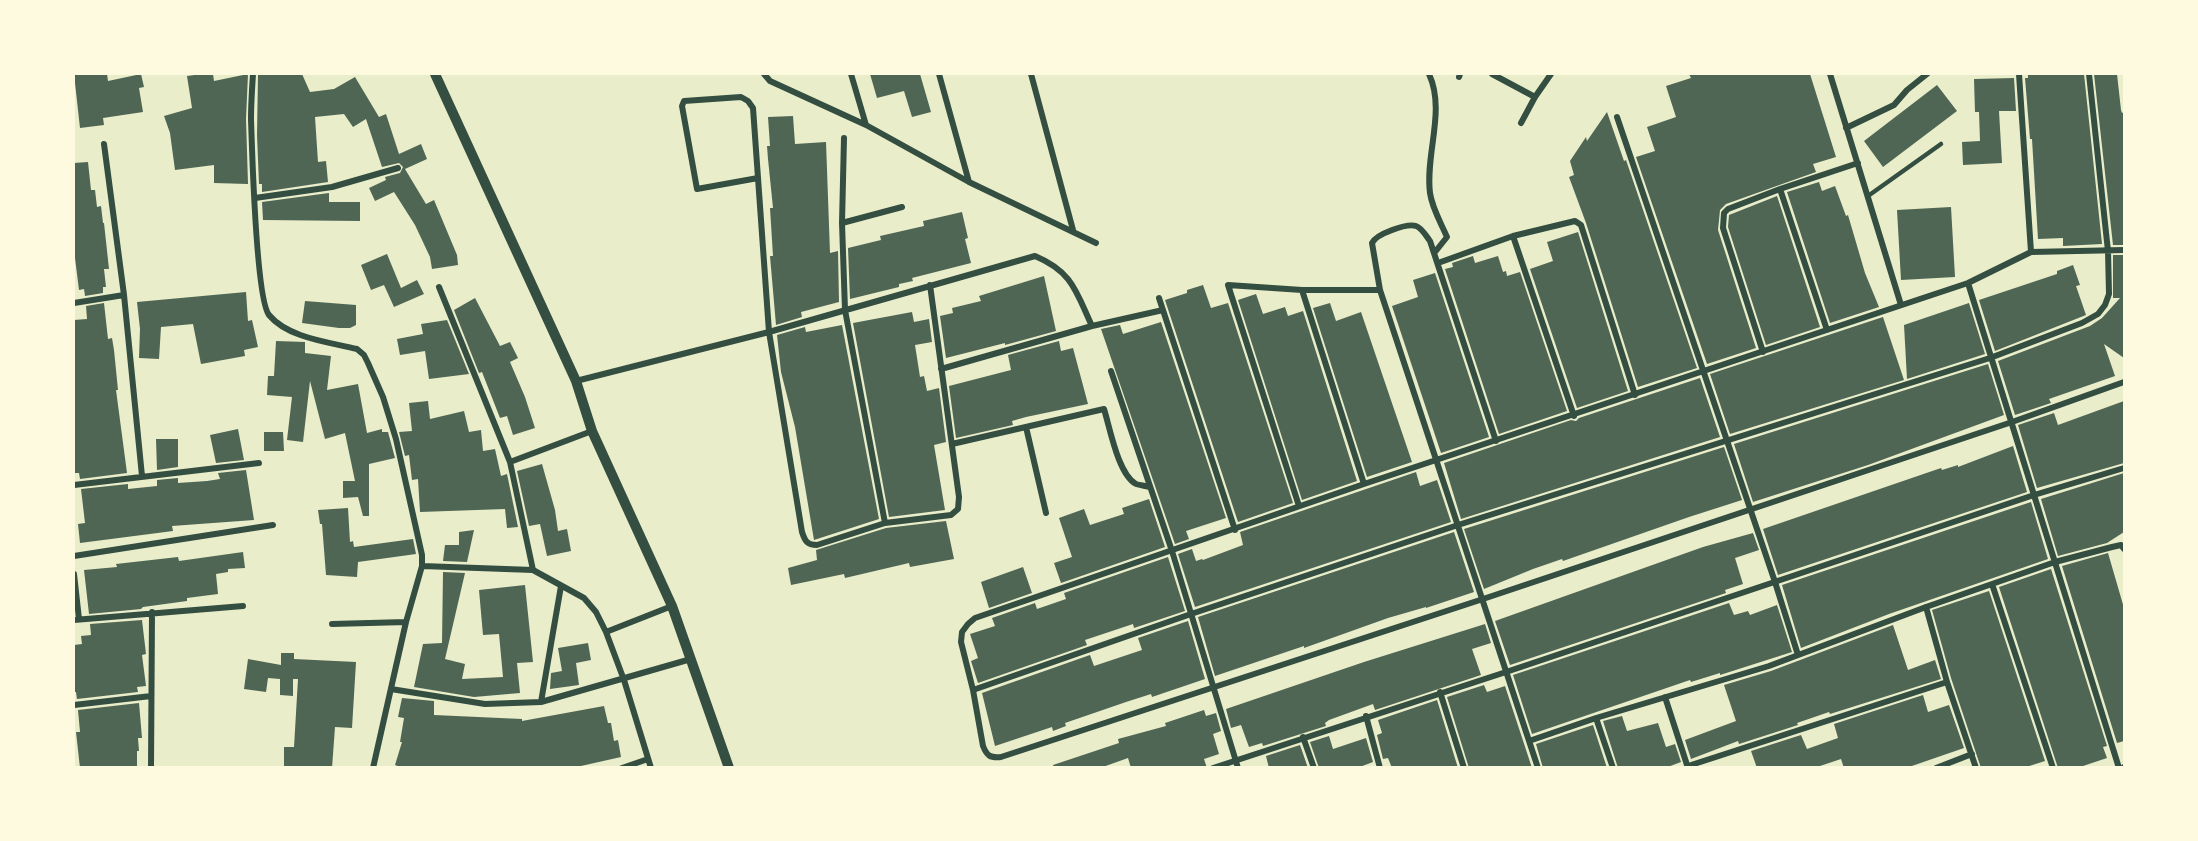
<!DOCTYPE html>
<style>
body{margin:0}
#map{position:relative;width:2198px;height:841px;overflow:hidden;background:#e9edc9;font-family:Rubik,sans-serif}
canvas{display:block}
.frame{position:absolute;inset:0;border:75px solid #fefae0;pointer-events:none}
</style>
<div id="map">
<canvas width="2198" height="841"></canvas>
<div class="frame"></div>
</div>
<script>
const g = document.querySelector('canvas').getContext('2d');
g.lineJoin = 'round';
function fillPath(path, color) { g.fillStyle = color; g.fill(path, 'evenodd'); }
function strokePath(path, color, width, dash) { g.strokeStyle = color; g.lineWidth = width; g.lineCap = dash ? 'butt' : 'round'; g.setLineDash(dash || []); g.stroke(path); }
const building = new Path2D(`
 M74,74H107L108,81L141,74L144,87L139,88L143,112L103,118L104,125L80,128Z
 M202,74H213L214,81L248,74L246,119L248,184L214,183V165L175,170L170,133L164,116L192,108L187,76Z
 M258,74H302L310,92L334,89L355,77L379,117L386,114L399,154L421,144L427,159L405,169L426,204L434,200L457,255L458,265L432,269L430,257L415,225L394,192L375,201L369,188L386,180L385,177L400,173L403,167L399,163L382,167L366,119L353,127L344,114L315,117L318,162L326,161L328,182L262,192V184H259L257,135Z
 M870,74H920L931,112L912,117L904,91L877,98Z
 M1689,74H1810L1836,157L1813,164L1816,172L1726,204L1720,210L1718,230L1756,348L1707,364L1636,157L1655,151L1647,127L1676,117L1666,86L1691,78Z
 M2028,74H2084L2102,244L2063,246V238L2038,239L2032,139H2030L2025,78H2028Z
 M2094,74H2117L2121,110L2122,113L2124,112V245H2113Z
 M2014,78L2016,111H1999L2002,163L1963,165L1962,142L1980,141L1979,112H1975L1974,79Z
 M1937,85L1957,111L1883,167L1864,141Z
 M1607,112L1624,161L1626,160L1697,368L1638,387L1586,223L1569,177L1574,175L1570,161L1586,137L1587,141Z
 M793,116L795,144L826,142L830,253L838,251L839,302L801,312L802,317L776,325L770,256H773L770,208H773L768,159L767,146H770L768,117Z
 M88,162L91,190H95L97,207L101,206L103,223H104L109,269H104L106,287H103V293L85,296L84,289L79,290L74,250V163Z
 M1819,182L1822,191L1835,186L1846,216L1848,215L1865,273L1879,307L1830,323L1787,192Z
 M329,193V202H360V221L263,220L262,202Z
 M1777,196L1820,327L1766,345L1728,227L1729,215Z
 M1951,207L1955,277L1901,280L1897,210Z
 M962,212L968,238L965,239L971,263L912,278L913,281L899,284V287L850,299L848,248L881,240L880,236L924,226L923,221Z
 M1578,232L1628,391L1577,408L1530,269L1553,261L1547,242Z
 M387,254L401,288L417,280L424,294L394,307L384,285L371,290L361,265Z
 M2113,255H2124V358L2104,344L2115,376L2049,399L2051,403L2015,415L1998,361L2090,326L2102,318L2120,298H2113Z
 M1473,256L1475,263L1498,256L1503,272L1506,271L1507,276L1520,272L1567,411L1499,434L1445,269L1453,267L1452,263Z
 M2073,265L2080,285L2076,286L2086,315L1995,351L1979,300L2057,274V271Z
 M1435,273L1489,437L1441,453L1392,306L1418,297L1413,280Z
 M1044,276L1056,331L1005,345V343L946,358L940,316L953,313L952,308L981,301L979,296Z
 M1203,285L1211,308L1228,303L1293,503L1238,522L1165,300L1187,293V290Z
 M246,292L248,321L252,320L258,347L244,350L245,356L201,364L193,324L161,327L159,359L139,358L140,329L137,302Z
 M1256,294L1263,314L1285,307L1288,316L1303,311L1357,481L1302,500L1238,300Z
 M475,298L500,346L510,342L518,358L510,362L525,397L535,428L513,435L507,416L500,418L482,372L479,373L454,310Z
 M305,301L356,305V325L350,328H339L302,323Z
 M104,303L108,339L112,338L114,350L118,390H116L127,473L80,479L79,473H74V320L87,319L86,306Z
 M1330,303L1336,321L1361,312L1412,462L1367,477L1313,308Z
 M1969,303L1985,354L1907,379L1904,325Z
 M912,312L914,322L929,319L932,342L915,345L920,377L924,376L927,391L939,388L946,442L934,445L945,510L889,517L853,323Z
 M1883,317L1904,380L1730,434L1710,374Z
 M447,320L469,374L429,379L425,351L400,355L397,339L423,334L421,324Z
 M1161,322L1226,518L1186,531L1189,539L1175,544L1101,329L1120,325L1123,334Z
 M842,325L879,519L814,540L795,427L781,372L777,335L805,327L806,332Z
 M276,341L305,342V353L331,356L327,390L358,384L367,433L382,429V432H388L395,458L369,464V516H363L358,497L343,498V481H355L345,433L325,439L310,381L303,442L287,440L292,397L267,395L268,376H274Z
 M1059,341L1061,351L1073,348L1088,404L1026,417L1012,421L1013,425L956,438L949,386L1011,370L1008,355Z
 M1988,364L2004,415L1868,465L1753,502L1734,444Z
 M1700,378L1720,437L1461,519L1444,463L1571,420L1576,421L1579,418Z
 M428,401L430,419L464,411L469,432L481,430L483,451L495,449L501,476L507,474L518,527L507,528L505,509L420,512L418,479L412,480L409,455L405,456L399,432L412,431L409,403Z
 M2124,401V463L2037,488L2018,425L2054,413L2058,425Z
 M238,429L244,460L216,463L210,435Z
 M264,432H283L284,451H264Z
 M156,439H178V467L157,470Z
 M2013,446L2027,492L1778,575L1763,529L1941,468L1942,470L1958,465V467Z
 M1724,447L1742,500L1689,517L1563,561L1562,559L1533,569L1484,589L1464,529Z
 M542,464L555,510L558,531L567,529L571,551L547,556L540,524L529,526L517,471Z
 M246,470L254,520L172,526L173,531L80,543L78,524L85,523L81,489L128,484V489L157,486V480L178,478V483L207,481L220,479L218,473Z
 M1416,472L1420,486L1437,480L1451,522L1195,607L1178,554L1192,549L1196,561L1202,559L1203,560L1243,545L1240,532Z
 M2124,473V532L2107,543L2058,556L2041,499Z
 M1149,499L1165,547L1061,583L1054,563L1072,557L1059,518L1084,509L1090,525L1124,514L1122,508Z
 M2031,502L2048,559L1889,614L1801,648L1782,585Z
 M348,508L350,542L353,541L354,547L413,539L416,554L358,562L357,577L326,575L322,524H320L318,510Z
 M946,521L954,559L910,567L909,563L845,578L844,574L791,585L788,568L817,560L816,550L886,528Z
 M474,530L467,562L443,561L445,545H459V532Z
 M1454,532L1474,592L1426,608V607L1388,618L1304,648V646L1215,676L1198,617Z
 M1753,533L1759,550L1735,558L1743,584L1725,590L1726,593L1510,665L1495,621L1703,547Z
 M243,552L245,568L228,569V572L216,574L218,594L187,598V601L143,607L141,609L89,614L84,570L117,567L116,564L178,557L179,561Z
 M2108,553L2124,608V741L2117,743L2062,566Z
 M1168,557L1185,611L1134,628L1133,624L1085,640L1087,645L978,683L971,661L978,658L970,634L995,626L992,618L1035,603L1037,609L1066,599L1064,593Z
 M1023,567L1032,593L989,608L981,582Z
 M2051,569L2107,746L2103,747L2107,758L2077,768H2058L1999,587Z
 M443,572L465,573L445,659L465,664L462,679L503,677L499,634L483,635L479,590L525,585L533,662L517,663L520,693L474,697L414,687L423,644L442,643Z
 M1989,591L2045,761L2023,768H1981L1951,678L1932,610Z
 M1729,603L1734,615L1748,611L1750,615L1777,605L1792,652L1720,675V673L1691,682L1690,680L1532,734L1513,675Z
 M142,620L146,654L142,655L146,686L137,687L138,692L77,699L76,692H74V645L82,644L81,636L91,635L90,624Z
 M1188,621L1205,679L1152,697L1151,694L1126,702L1065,723L1066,726L1053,731L1052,727L995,746L982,693L1090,655L1094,666L1142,650L1138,638Z
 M1485,624L1491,643L1472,649L1481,675L1375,710L1373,704L1329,720L1325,723L1326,726L1263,746L1262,743L1249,747L1241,725L1231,728L1226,709L1364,662Z
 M1893,625L1908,670L1935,660L1941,679L1830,714L1829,712L1797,723L1798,725L1739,744L1738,741L1691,759L1685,740L1736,721L1724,685L1771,671Z
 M588,643L591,660L576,663L579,685L550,689L551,673L562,671L558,648Z
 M281,653H294V659L356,662L352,728L335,727L332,768H284V747H294L298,679H293V696L280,695V679L268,678L266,692L244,689L248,659L281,665Z
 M1484,685L1487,692L1505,686L1532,768H1469L1447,697Z
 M1923,695L1928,712L1949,705L1964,748L1906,768H1844L1841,759L1814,768H1757L1751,751L1801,735L1807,749L1838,738L1834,724Z
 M402,698L434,701V715L522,719V721L604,706L608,723H611L614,741L618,740L621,757L572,768H402L395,765L402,742H400L404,718L398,717Z
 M1437,700L1458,768H1392L1388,758L1383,759L1377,735L1382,733L1378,720Z
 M139,703L142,738H138L139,751H137V768H80L76,732H80L78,710Z
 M1204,710L1206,716L1216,713L1221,731L1213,734L1219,754L1204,759L1207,768H1131L1128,758L1100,768H1054L1053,765L1119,743L1118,739L1166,726L1165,723Z
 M1622,716L1627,731L1658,723L1666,747L1675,744L1681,762L1665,768H1618L1603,721Z
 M1593,725L1607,768H1543L1536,744Z
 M1329,736L1333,749L1366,738L1373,762L1357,768H1319L1310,742Z
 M1300,745L1308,768H1269L1266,756Z`);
const service = new Path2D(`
 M1868,196L1941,144`);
const minor = new Path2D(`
 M253,74C252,89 251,104 251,119C252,148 256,299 269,315C288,338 329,342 357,349L364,355L368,363L383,397L396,439L422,555V566L406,622L373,768
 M764,74L770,81L866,125L969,182L1096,243
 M851,74L866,125
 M939,74L969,182
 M1031,74L1073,230
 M1429,74C1446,111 1425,154 1430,193C1432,208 1441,223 1447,237L1435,252
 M1492,74L1535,97
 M1830,74L1901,305
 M2019,74L2031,252
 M1459,77L1460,74
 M1617,117L1775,582L1798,655
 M1521,123L1535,97L1551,74
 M1846,128L1894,105L1907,90L1927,74
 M844,138L842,223L845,310L885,523
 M104,144L124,295L142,476
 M758,178L697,189L682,106L684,101L741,97L748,101L753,108L769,332L802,532C805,541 807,545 817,545L885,523L951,515L958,509L959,497L930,285
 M1780,189L1827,330
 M255,198L332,187L398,168
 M842,223L902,207
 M1513,236L1574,416
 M2124,250L2031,252L1968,283L1364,484L975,618L968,624L962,632L961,642L973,690L983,746C987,756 990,758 1001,757L1483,599L2012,422L2124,382
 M1438,263L1513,236L1575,221L1581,225L1635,395
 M1968,283L2119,768
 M439,287L510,462L533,570
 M1302,290L1364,484
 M1159,298L1235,530
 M74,303L124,295
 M1763,352L1723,228L1724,213L1728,209L1780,189L1858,163
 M941,369L1092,326L1163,310
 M1111,371L1172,551L1238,768
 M576,381L769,332L1035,256C1073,272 1076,292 1092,326
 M1026,427L1046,513
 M1496,441L1430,241C1426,236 1422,228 1416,226C1407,223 1376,234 1372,243L1380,290L1538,768
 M952,444L1104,409C1110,428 1118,474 1136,484C1139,485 1146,486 1150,487
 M510,462L592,431
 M74,485L259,463
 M1299,506L1228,285L1302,290H1380
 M74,556L273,525
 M422,566L533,570L584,598L596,612L606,632L624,680L651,768
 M74,574L79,619
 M1992,584L2053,768
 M1926,607L1947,682L1976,768
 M74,620L243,606
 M332,624L406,622
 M606,632L672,606
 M391,689L485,704L541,702L691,659
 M973,690L1191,614L1458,525L1990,358L2082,323L2098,314L2105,305L2109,294L2108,251L2089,74
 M1440,692L1464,768
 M1665,697L1688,768
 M541,702L561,586
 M74,705L151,696
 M1366,716L1380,768
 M1596,718L1613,768
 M1303,737L1314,768
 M1529,741L1596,718L1769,666L1926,607L2055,562L2112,547L2121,545L2124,549
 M1688,766L1947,682
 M151,768L152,612
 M622,768L648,759
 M1213,768L1506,672L2034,495L2124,468
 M1936,768L1972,754
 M2124,768V767`);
const tertiary = new Path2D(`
 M435,74L576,381L592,431L672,606L729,768`);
fillPath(building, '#4f6655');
strokePath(service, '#344e41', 4.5);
strokePath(minor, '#344e41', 6);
strokePath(tertiary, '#344e41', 10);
</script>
